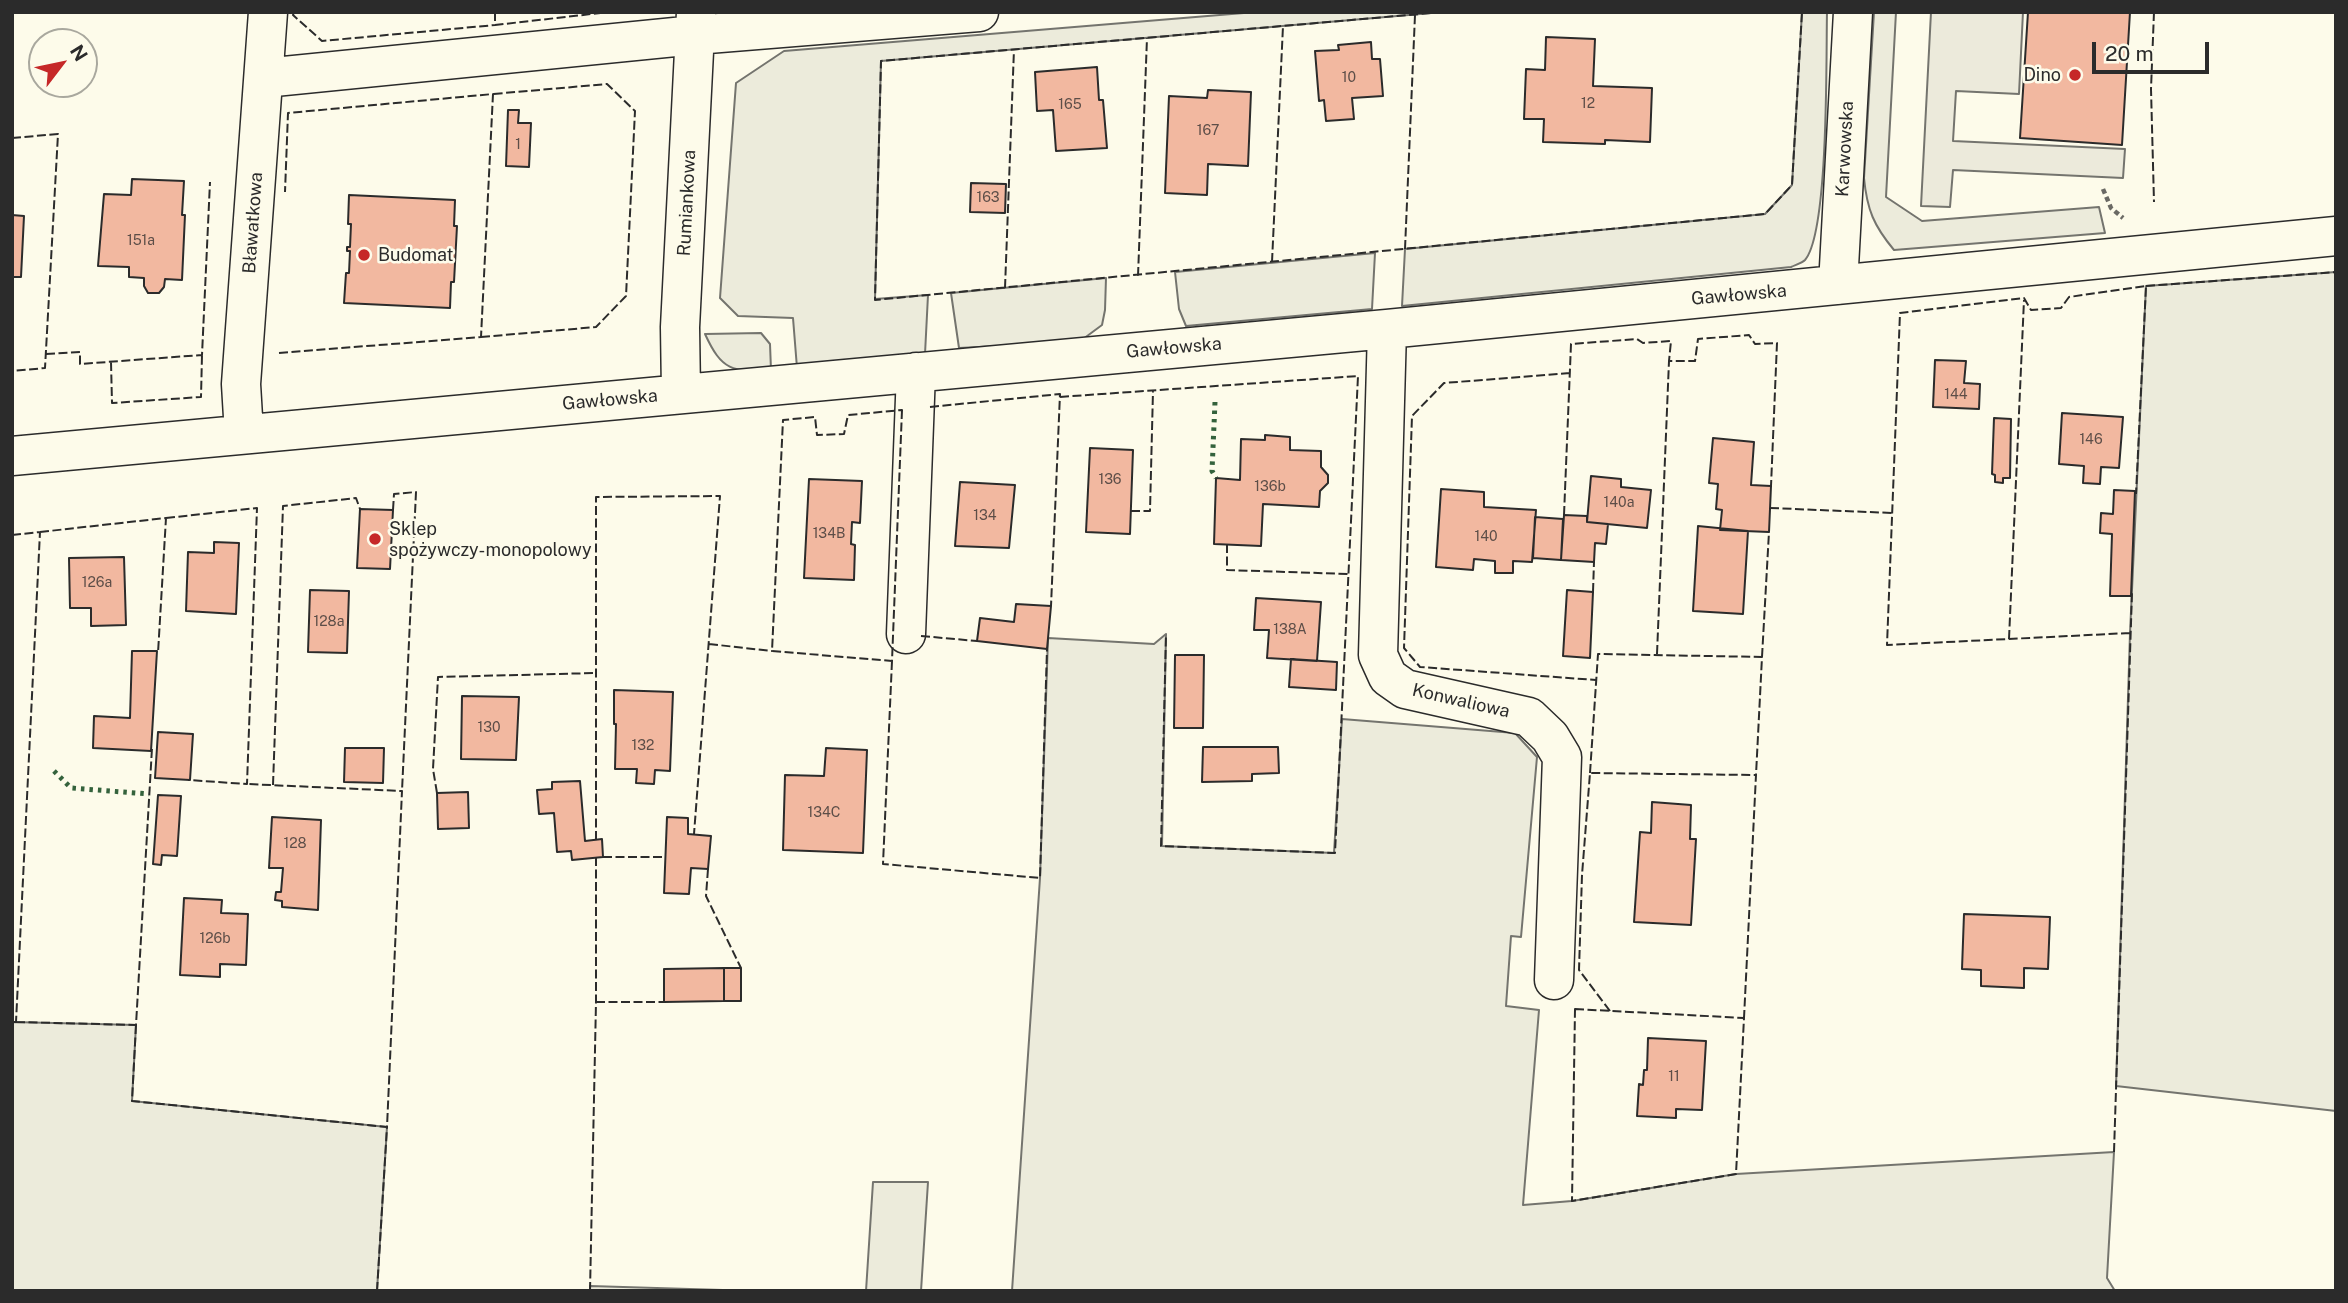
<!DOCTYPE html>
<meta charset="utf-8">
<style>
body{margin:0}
#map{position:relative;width:2348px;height:1303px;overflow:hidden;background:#fdfbea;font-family:"Public Sans",sans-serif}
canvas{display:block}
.frame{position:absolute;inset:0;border:14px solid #2b2b2b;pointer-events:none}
.north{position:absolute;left:28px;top:28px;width:70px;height:70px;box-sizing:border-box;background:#fdfbea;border:2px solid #a9a89e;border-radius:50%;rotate:58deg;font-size:19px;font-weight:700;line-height:28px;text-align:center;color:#2b2b2b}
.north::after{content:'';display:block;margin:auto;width:24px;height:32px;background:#c62828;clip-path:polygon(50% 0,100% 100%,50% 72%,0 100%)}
.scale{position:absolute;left:2092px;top:42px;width:117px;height:32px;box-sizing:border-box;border:4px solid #2b2b2b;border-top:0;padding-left:9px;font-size:21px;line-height:24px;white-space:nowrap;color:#2b2b2b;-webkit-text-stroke:5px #fdfbea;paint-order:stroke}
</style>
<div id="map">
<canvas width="2348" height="1303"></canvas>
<div class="frame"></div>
<div class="north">N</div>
<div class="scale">20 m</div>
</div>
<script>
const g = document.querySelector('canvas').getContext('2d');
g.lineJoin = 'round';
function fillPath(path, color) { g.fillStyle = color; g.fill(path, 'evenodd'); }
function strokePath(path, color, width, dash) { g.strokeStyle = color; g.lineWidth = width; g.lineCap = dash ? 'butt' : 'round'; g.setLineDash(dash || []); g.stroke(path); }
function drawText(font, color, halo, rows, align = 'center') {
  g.font = font + ' "Public Sans",sans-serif'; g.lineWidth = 5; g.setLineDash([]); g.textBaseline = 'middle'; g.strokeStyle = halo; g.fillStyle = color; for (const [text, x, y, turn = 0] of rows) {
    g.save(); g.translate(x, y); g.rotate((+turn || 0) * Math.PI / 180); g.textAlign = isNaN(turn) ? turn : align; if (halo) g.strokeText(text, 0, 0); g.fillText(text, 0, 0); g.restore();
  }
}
const green = new Path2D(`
 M1256,12H1443L881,61L875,299L928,295L925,354L797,368L793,318L738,316L720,298L736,83L784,51Z
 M1802,12H1827C1826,56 1829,232 1805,260C1802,263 1795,265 1791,267L1402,306L1405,249L1765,214L1792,185Z
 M1874,12H1896L1886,197L1922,221L2099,207L2105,233L1894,250C1874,226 1867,210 1864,178Z
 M1375,253L1372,309L1186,326L1179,309L1175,272Z
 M2336,272V1111L2116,1086L2130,633L2146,286Z
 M1106,278L1105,310L1102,325L1079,342L959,348L951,293Z
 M761,333L770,344L771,370C732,372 722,371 705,334Z
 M1166,634L1162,846L1334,853L1342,719L1515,733L1537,757L1521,937L1511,936L1506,1006L1539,1010L1523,1205L1572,1201L1736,1174L2114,1152L2107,1278L2115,1291H1012L1040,878L1048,638L1154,644Z
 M12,1022L136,1025L132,1101L387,1127L377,1291H12Z
 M873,1182H928L921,1291H866Z
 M590,1286L756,1291H590Z`);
const parking = new Path2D(`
 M1931,12H2023L2019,94L1956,91L1953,141L2125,149L2123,178L1953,170L1950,207L1921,206Z`);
const building = new Path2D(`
 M2028,12H2130L2122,145L2020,138Z
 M1546,37L1595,39L1593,86L1652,88L1650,142L1605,140V144L1543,142L1544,119H1524L1526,69L1545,70Z
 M1371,42L1372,59H1380L1383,96L1352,98L1354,119L1326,121L1324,100L1319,101L1315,51L1339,50L1338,45Z
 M1097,67L1099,100H1103L1107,148L1056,151L1053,110L1037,111L1035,72Z
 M1208,90L1251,92L1248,166L1208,164L1207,195L1165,193L1169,96L1207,98Z
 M508,110H519L518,123H531L529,167L506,166Z
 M132,179L184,181L182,215H185L182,280L165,279L164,287L159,293H148L144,286V278L129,277V267L98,266L104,194L131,195Z
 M971,183L1006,184L1005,213L970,212Z
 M349,195L455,200L454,226H457L454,282H451L450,308L344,303L346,273H349L350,251H347V247H350L351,224H348Z
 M12,215L24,216L21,277H12Z
 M1935,360L1966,361L1964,383L1980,384L1979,409L1933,407Z
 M2062,413L2123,417L2119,468L2101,467L2100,484L2083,483L2084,466L2059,464Z
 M1994,418L2011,419L2010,478H2003V483L1995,482V475L1992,474Z
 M1265,435L1290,437V450L1321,451V467L1328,475V483L1320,491L1319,507L1263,504L1261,546L1214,544L1216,478L1240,480L1241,439L1265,440Z
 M1713,438L1754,442L1751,485L1771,486L1769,532L1720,530L1722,510L1716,509L1718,484L1709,483Z
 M1090,448L1133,450L1130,534L1086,532Z
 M1591,476L1621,479V487L1651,490L1647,528L1587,522Z
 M809,479L862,481L860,523L852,522L851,544L855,545L854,580L804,578Z
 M960,482L1015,485L1009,548L955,546Z
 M1441,489L1484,492V507L1536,510L1532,562L1513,561V573H1495V561L1474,559L1473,570L1436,567Z
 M2114,490L2135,491L2131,596H2110L2112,534L2100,533L2101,513L2113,514Z
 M360,509L393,510L390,569L357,568Z
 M1564,515L1587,516V522L1608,524L1606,544L1595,543L1594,562L1561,560Z
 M1535,517L1563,519L1561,560L1533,558Z
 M1698,526L1748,531L1743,614L1693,611Z
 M214,542L239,543L236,614L186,611L188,552L214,553Z
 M124,557L126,625L91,626V608H70L69,558Z
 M310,590L349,591L347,653L308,652Z
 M1567,590L1593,592L1590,658L1563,656Z
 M1256,598L1321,602L1317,661L1267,658L1269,630H1254Z
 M1016,604L1051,606L1047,649L977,641L980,618L1014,622Z
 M132,651H157L151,751L93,748L94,716L130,718Z
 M1175,655H1204L1203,728H1174Z
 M1291,659L1337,662L1336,690L1289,687Z
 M614,690L673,692L670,771L655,770L654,784L636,783L637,769H615L616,724H614Z
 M462,696L519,697L516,760L461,759Z
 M158,732L193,734L190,780L155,778Z
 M1203,747H1278L1279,773L1252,774V781L1202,782Z
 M345,748H384L383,783L344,782Z
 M826,748L867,750L863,853L783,850L785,775L824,776Z
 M580,781L585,841L602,839L603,857L572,860L571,851L557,852L554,813L539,814L537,790L552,789V782Z
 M468,792L469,828L438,829L437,793Z
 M158,795L181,796L177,856L162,855L161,865L153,864Z
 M1652,802L1691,805L1690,839H1696L1691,925L1634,922L1640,832L1651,833Z
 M272,817L321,820L318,910L282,907V901L275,900L276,892H281L283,868H269Z
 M667,817L688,818V834L711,836L708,869L691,868L689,894L664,893Z
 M184,898L222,900L221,913L248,914L246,965L220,964V977L180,975Z
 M1964,914L2050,917L2048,969L2024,968V988L1981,986V970L1962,969Z
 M724,968V1001L664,1002V969Z
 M724,968H741V1001H724Z
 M1648,1038L1706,1041L1702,1110L1676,1109V1118L1637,1116L1639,1084L1643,1085L1644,1070H1647Z`);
const path = new Path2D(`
 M2103,189L2111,208L2123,218`);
const minor = new Path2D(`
 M264,78L695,35L979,12
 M1838,285L1853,12
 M1387,329L1378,655L1388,677L1405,689L1529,717L1550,737L1562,757L1554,980
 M681,393L680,327L696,12
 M244,434L241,384L268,12
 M12,456L1387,329L2336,236
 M906,634L916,372`);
const hedge = new Path2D(`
 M1215,402L1212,471L1216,478
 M54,771L71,788L149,794`);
const fence = new Path2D(`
 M294,12L293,15L322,41L495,25
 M495,12V25L609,12
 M1443,12L881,61L875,300L1765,214L1792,185L1802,12
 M2154,12L2151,89L2154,202
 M12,138L58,134L45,368L12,371
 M1405,249L1415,15
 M1272,262L1283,26
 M1138,276L1147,38
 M2146,286L2336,272
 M1005,288L1014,49
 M481,337L596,327L626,296L635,111L607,84L493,94
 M279,353L481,337L493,94L288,113L285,192
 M46,354L80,352V364L202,355L210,182
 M111,362L112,403L201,397L202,355
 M1570,373L1444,383L1412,416L1404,648L1420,667L1596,680
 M1060,397L1358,376L1335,853L1161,846L1166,634
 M930,407L1060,394L1051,606
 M902,410L892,661L772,651L783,420L815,417L817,435L844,434L848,415Z
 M1770,508L1893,513
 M393,510L394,494L416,492L402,791
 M1131,511H1150L1153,391
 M1564,515L1571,344L1637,339L1643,343L1671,341L1669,361
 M166,518L257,508L247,784L188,780
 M40,532L166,518L158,653
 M12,535L40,532L16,1022H12
 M1227,544V570L1349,574
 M1593,592L1594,562
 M2130,633L1887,645L1900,313L2024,298L2031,310L2061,308L2069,297L2146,286L2136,494
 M921,636L977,641
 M2009,639L2024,300
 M709,644L772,651
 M1657,654L1669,361H1695L1698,339L1749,335L1755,344L1777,343L1771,486
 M1762,657L1769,532
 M892,661L883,864L1040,878L1047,649
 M1590,773L1598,654L1762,657L1756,775
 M273,785L283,506L356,498L360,509
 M437,793L433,769L438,677L596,673
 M596,840V497L720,496L694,834
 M603,857H666
 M708,869L706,896L741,968
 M596,1002H664
 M1575,1009L1744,1018L1736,1174L1572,1201Z
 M1610,1011L1579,970L1582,875L1590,773L1756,775L1744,1018
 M16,1022L136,1025L152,748
 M136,1025L132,1101L387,1127L402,791L247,784
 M2114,1152L2132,592
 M377,1291L387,1127
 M590,1291L596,1002V858`);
const markers = [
 [2075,75,7,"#c62828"],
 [364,255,7,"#c62828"],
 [375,539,7,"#c62828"]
];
const numberNames = [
 ["10",1349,78],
 ["12",1588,104],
 ["165",1070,105],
 ["167",1208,131],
 ["1",518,145],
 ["163",988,198],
 ["151a",141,241],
 ["144",1956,395],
 ["146",2091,440],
 ["136",1110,480],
 ["136b",1270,487],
 ["140a",1619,503],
 ["134",985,516],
 ["134B",829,534],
 ["140",1486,537],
 ["126a",97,583],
 ["128a",329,622],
 ["138A",1290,630],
 ["130",489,728],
 ["132",643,746],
 ["134C",824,813],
 ["128",295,844],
 ["126b",215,939],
 ["11",1674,1077]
];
const poiNames = [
 ["Dino",2061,75,"right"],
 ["Budomat",378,255],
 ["Sklep",389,529],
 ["spożywczy-monopolowy",389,550]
];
const streetNames = [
 ["Karwowska",1845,149,-87],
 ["Rumiankowa",687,203,-87],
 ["Bławatkowa",253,223,-86],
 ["Gawłowska",1739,295,-5],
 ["Gawłowska",1174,348,-5],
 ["Gawłowska",610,400,-5],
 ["Konwaliowa",1461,701,13]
];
fillPath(green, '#ecebdb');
strokePath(green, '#74746e', 2);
fillPath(parking, '#eceadb');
strokePath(parking, '#74746e', 2);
fillPath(building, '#f2b8a0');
strokePath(building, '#2b2b2b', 2);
strokePath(minor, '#2b2b2b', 41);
strokePath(path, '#6a6964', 4.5, [5, 3.5]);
strokePath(minor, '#fdfbea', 38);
strokePath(hedge, '#34623c', 5, [3.5, 5]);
strokePath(fence, '#2b2b2b', 2, [9, 3.5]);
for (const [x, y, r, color] of markers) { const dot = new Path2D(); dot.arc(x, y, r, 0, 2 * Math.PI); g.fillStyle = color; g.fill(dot); strokePath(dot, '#fdfbea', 2.5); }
drawText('14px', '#5d4e48', null, numberNames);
drawText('18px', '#2b2b2b', '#fdfbea', poiNames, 'left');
drawText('18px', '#2b2b2b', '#fdfbea', streetNames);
</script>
